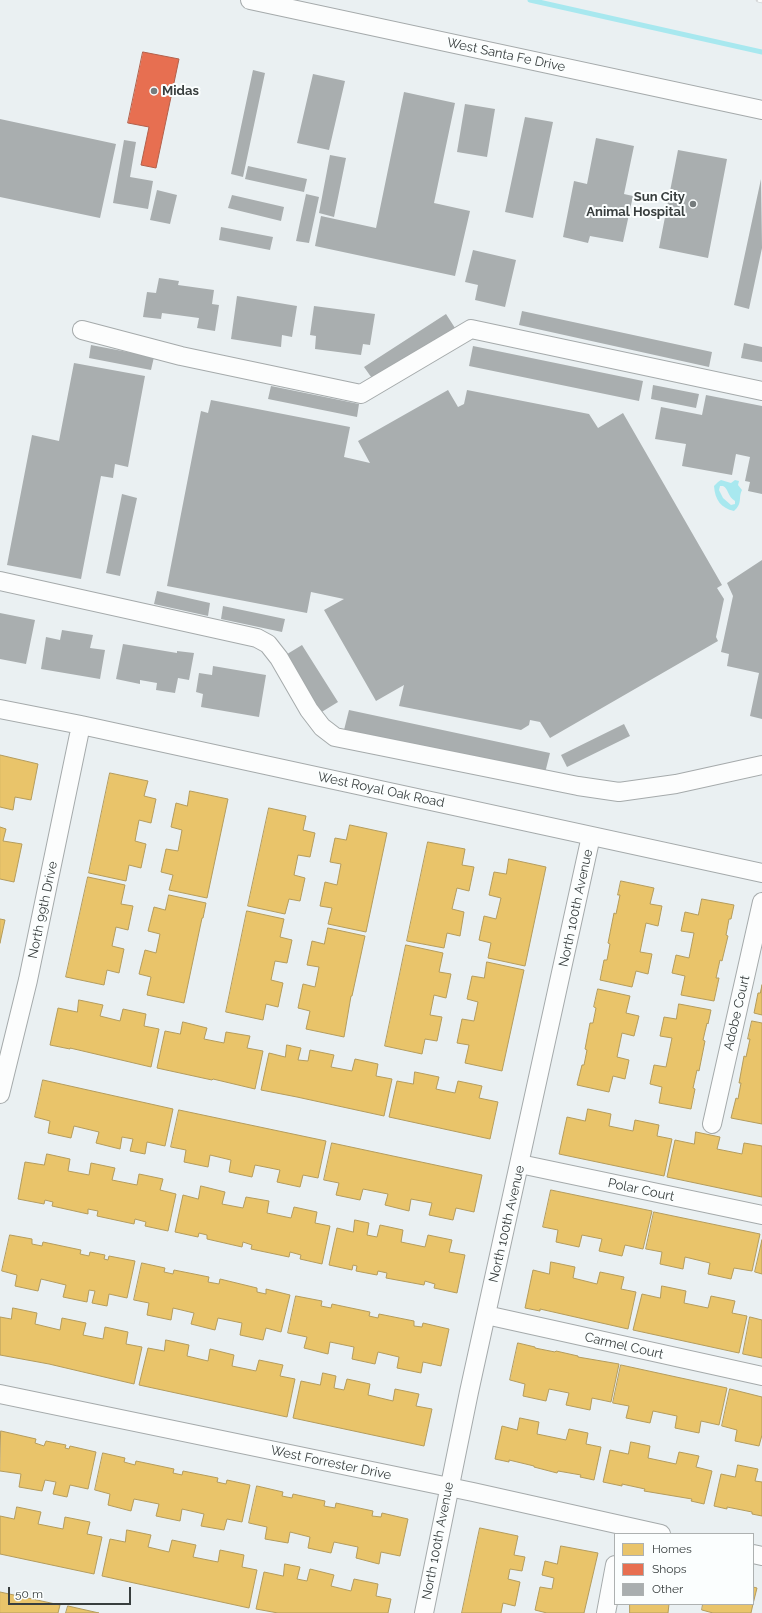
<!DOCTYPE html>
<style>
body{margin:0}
#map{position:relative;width:762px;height:1613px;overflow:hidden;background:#eaf0f2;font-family:Raleway,sans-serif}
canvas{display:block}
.legend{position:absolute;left:614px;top:1533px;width:140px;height:72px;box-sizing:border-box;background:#fbfefe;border:1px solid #adb1b1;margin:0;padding:5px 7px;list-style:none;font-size:12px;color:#383e3e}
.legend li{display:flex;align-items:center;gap:8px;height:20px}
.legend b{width:20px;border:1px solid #adb1b1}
.scale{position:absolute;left:8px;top:1587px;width:123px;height:18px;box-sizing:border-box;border:2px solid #383e3e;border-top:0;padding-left:5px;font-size:12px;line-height:14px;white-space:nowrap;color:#383e3e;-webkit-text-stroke:3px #fbfefe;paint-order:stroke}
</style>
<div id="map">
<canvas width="762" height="1613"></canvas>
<ul class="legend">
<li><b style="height:11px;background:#e9c46a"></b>Homes</li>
<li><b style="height:11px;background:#e76f51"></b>Shops</li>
<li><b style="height:11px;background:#a9aeaf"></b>Other</li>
</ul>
<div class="scale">50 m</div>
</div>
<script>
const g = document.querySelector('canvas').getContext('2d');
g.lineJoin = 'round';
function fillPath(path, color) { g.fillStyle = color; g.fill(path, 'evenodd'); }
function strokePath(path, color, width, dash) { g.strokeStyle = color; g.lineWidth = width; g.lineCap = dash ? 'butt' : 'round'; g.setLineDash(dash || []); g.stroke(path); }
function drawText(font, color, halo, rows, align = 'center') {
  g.font = font + ' Raleway,sans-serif'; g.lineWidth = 4; g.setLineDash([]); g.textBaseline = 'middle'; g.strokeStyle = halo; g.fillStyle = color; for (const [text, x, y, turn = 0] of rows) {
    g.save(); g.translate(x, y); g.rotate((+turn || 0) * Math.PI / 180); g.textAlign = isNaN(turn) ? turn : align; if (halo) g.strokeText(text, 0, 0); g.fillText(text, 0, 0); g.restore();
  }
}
const water = new Path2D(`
 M721,480L731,483L735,480L739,481L738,485L742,490C738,498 743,503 734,511C721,508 715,500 714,486L718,482ZM720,486H723C729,489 727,496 735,501V504L731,505L723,498L719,490Z`);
const homes = new Path2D(`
 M0,755L38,764L31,800L15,797L13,810L0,807Z
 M110,773L148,781L144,796L156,799L151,823L139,820L135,841L146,844L141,868L129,865L126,881L89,873Z
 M190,791L228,799L207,898L169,890L173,875L161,872L166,849L178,851L182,830L171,827L176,803L187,806Z
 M269,808L306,816L303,830L315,833L310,857L298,855L294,875L305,878L300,901L289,899L285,914L248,906Z
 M350,825L387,833L366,932L328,924L332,908L320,906L325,882L337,885L341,864L330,862L335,838L346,840Z
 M0,827L6,829L3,841L22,844L14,882L0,879Z
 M428,842L465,849L462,865L474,867L469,891L457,888L452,909L464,912L460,936L447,933L444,948L407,941Z
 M509,859L546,867L525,966L488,958L491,943L479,940L484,916L496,919L501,898L489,895L494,872L506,874Z
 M88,877L125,885L121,904L133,906L128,930L116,927L112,946L124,949L119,973L107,970L104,985L66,977Z
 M621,881L654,888L650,904L662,906L658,926L646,923L640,952L652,954L648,974L636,971L632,987L600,980L604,960H607L610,944L608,943L614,913L616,914L620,895H618Z
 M169,895L206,903L203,918H202L184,1003L147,995L151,977L139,974L145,950L156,953L160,934L148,931L154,907L165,910Z
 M702,899L734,905L731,919H729L726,935L728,936L722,961L720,960L716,978H719L714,1001L681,995L685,976L672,973L676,955L689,958L694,933L681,931L685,912L698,915Z
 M247,911L284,919L280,937L292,940L287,963L275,961L271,980L283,983L278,1007L266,1004L263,1020L226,1012Z
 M0,919L5,920L0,943Z
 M328,928L365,936L352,996H351L344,1037L306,1029L310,1011L298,1008L303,984L315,987L319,967L307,965L312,941L324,944Z
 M406,945L443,953L439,972L451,974L446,998L434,995L430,1015L442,1017L437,1041L425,1039L422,1054L385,1046Z
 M487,962L524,970L502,1071L465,1063L469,1045L457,1043L462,1019L474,1021L478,1002L467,999L472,976L484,978Z
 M762,985V1015L754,1013L758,993H760Z
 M598,989L630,996L626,1013L639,1016L634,1036L622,1033L617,1057L629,1060L625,1079L613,1076L609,1092L577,1085L582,1065H584L587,1050L585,1049L590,1023H593L596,1008L594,1007Z
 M79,1000L103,1005L100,1016L120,1021L123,1009L146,1014L144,1026L159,1029L151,1067L70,1048V1049L50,1045L58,1008L77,1012Z
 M679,1004L711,1010L708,1024L707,1023L703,1040L705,1041L699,1071L697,1070L693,1088L695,1089L691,1109L659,1103L662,1087L650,1084L654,1065L666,1067L672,1038L660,1036L664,1017L676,1019Z
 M752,1021L762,1023V1124L731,1118L736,1098L738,1099L741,1083H739L744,1056L746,1057L750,1039H748Z
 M183,1022L207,1028L204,1039L224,1043L226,1032L250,1036L247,1048L263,1051L255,1089L213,1079L212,1080L157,1068L165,1031L180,1034Z
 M287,1045L301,1048L298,1060L308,1061L310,1050L334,1055L331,1067L352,1071L355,1059L378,1064L376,1076L392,1079L384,1116L297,1097L261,1090L269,1053L285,1057Z
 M415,1072L439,1077L436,1089L455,1093L458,1081L482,1086L479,1098L498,1102L490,1139L389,1117L397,1081L413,1084Z
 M43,1080L173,1109L165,1146L147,1142L145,1154L130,1151L133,1139L122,1137L120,1149L96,1143L99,1132L74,1126L71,1138L48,1133L50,1121L35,1117Z
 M588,1109L611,1114L609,1126L633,1131L635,1120L659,1125L657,1136L672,1139L664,1176L559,1154L567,1117L585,1121Z
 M179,1110L326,1141L318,1178L303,1175L300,1187L277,1182L280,1170L255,1165L252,1177L229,1172L231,1160L210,1155L208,1167L184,1162L186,1150L171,1147Z
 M696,1132L720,1137L717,1149L742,1154L744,1143L762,1146V1197L667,1177L675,1140L694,1144Z
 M332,1143L482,1175L474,1212L456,1208L453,1220L429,1215L432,1203L411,1199L409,1211L385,1205L388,1194L363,1189L360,1200L336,1195L339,1183L324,1180Z
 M47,1154L70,1159L68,1171L89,1175L91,1163L115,1168L112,1180L137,1185L139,1174L163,1179L160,1190L176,1194L168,1231L145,1226L146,1222L135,1219L134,1224L97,1216L98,1211L88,1209V1214L52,1206L53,1202L45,1200L44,1204L18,1199L25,1162L44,1165Z
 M201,1186L225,1192L222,1204L243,1208L246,1197L269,1201L267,1213L291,1218L294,1207L317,1212L315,1223L330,1226L322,1264L300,1259L301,1255L290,1252L289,1257L251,1249L252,1245L243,1242L242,1247L207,1239V1235L199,1233L198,1237L175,1232L183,1195L198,1199Z
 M551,1190L652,1211L643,1249L625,1245L622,1256L599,1251L602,1239L582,1235L579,1247L556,1242L558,1230L543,1227Z
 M654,1212L760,1234L752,1271L734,1268L731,1279L708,1274L710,1263L685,1257L683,1269L660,1264L662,1252L646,1249Z
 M355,1220L369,1223L367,1235L377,1237L380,1225L403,1230L401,1242L425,1247L428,1235L452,1240L449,1252L465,1255L457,1293L434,1288L435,1284L425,1281L424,1285L386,1278L387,1273L378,1271L377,1275L356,1271L357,1266L353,1265L352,1270L329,1265L337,1228L353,1232Z
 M10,1235L32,1239V1244L42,1246L43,1242L81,1250L80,1254L89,1256L90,1252L105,1255L104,1259L108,1260L109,1256L135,1261L127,1298L109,1294L107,1306L92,1303L95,1291L89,1290L87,1302L63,1297L66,1285L41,1279L38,1291L15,1286L17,1275L2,1271Z
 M762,1240V1274L755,1272Z
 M551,1262L575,1267L573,1278L597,1284L600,1272L624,1277L621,1289L636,1292L628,1329L540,1309V1311L525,1308L533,1270L549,1274Z
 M142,1263L165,1268L164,1272L173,1274L174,1270L209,1277L208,1282L219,1284L220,1279L257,1288V1292L266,1294V1289L290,1295L281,1332L266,1328L263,1340L240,1335L242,1323L218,1318L215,1330L191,1324L194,1313L173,1308L171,1320L147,1315L149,1303L134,1300Z
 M662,1286L686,1291L684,1303L708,1308L711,1296L735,1301L732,1313L747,1316L739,1353L633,1330L642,1294L660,1298Z
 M296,1296L322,1301L321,1306L331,1308L332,1304L370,1312L369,1316L378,1318L379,1314L414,1321V1326L422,1327L423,1323L449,1329L441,1366L423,1362L421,1373L397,1368L399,1357L378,1352L375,1364L352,1359L354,1347L330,1342L328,1354L304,1348L307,1337L288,1333Z
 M13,1308L37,1313L35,1324L60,1330L62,1318L86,1323L83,1335L103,1339L105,1327L128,1332L126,1344L142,1347L134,1384L49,1364L0,1355V1317L11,1319Z
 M750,1317L762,1320V1358L743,1354Z
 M166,1340L189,1345L187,1356L208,1361L210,1349L234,1355L232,1366L256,1371L259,1360L283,1365L280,1376L295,1379L287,1417L139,1385L148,1348L164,1351Z
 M518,1343L535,1347V1348L555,1352L556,1351L578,1356V1357L619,1364L611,1402L592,1398L590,1410L566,1405L569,1393L549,1389L546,1401L523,1396L525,1384L510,1380Z
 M621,1365L727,1388L719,1425L701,1421L699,1433L675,1428L677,1416L653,1411L650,1423L626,1418L629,1406L613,1403Z
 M323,1373L336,1376L334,1388L344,1390L347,1379L370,1384L368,1395L393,1401L395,1389L419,1394L416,1406L432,1409L424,1446L293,1418L301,1381L320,1385Z
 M730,1389L762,1397V1435L759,1446L735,1441L737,1430L722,1426Z
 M520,1418L539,1422L537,1434L566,1440L569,1429L588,1433L586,1444L601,1447L594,1480L580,1477L581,1475L558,1471L557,1473L534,1467V1466L509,1460V1462L495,1459L502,1426L517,1430Z
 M1,1431L36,1439L35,1443L44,1446L46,1441L66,1445L65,1448L69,1449L70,1446L96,1452L88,1489L70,1485L67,1497L53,1494L56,1482L45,1480L42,1491L19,1487L21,1474L0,1471Z
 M631,1442L650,1446L648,1458L676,1464L679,1452L699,1456L696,1467L712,1471L704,1504L691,1501L692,1499L644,1491L645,1489L622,1484V1486L603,1482L610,1450L628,1454Z
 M103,1453L125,1458L124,1462L135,1465L136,1461L174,1469L173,1473L182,1475L183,1471L218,1478L217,1482L226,1484L227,1480L250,1485L242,1522L227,1519L224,1530L201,1526L204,1514L182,1509L180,1521L156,1516L159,1504L134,1499L131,1511L108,1505L110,1494L95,1490Z
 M738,1465L758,1469L755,1481L762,1482V1516L752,1514V1512L727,1507V1509L714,1506L721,1474L735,1477Z
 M257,1486L283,1492L282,1496L292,1498L293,1494L325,1501L324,1506L335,1508L336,1503L373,1511L372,1516L381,1517L382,1513L408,1519L400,1556L381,1552L379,1564L356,1558L358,1547L334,1542L331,1553L308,1548L310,1537L290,1532L288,1543L265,1539L267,1527L249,1523Z
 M17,1507L41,1512L38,1524L63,1529L65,1517L90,1522L87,1534L102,1537L94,1574L0,1554V1516L14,1519Z
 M480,1528L518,1536L514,1555L525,1557L522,1571L510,1569L508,1579L520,1582L515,1606L503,1603L501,1613H462Z
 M127,1530L151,1535L148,1547L169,1552L172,1540L196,1545L193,1557L218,1562L220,1550L244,1555L242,1567L257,1570L249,1608L102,1576L110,1539L125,1542Z
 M561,1546L598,1553L584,1613H547L535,1610L540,1587L552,1589L554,1578L542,1575L545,1561L557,1564Z
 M285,1564L300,1567L297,1579L307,1581L310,1569L334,1575L331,1586L351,1591L354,1579L378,1584L376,1596L391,1599L388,1613H278L256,1609L264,1572L283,1576Z
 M753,1587L757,1588L753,1604Z
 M0,1592L60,1605L58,1613H0Z
 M630,1604H669L668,1613H630Z
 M703,1604H753L751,1613H713L702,1610Z
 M68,1606L99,1613H66Z`);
const shops = new Path2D(`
 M143,52L179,59L156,168L141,165L149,127L128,123Z`);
const stream = new Path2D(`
 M530,0L762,52`);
const building = new Path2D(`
 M253,70L265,73L243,177L231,174Z
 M313,74L345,81L329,150L297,143Z
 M404,92L455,103L434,203L470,211L455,276L315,246L321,216L376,228Z
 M465,104L495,109L487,157L457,152Z
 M525,117L553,122L533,218L505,212Z
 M0,119L116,144L100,218L0,197Z
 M596,138L634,146L624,194L633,196L623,242L590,236L588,243L563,237L574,181L587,184Z
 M124,140L136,142L130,177L153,181L148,209L113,203Z
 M678,150L727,159L708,258L659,248Z
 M330,155L346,158L334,217L319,213Z
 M248,166L307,179L304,192L245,179Z
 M761,179L762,248L749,309L734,305Z
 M157,190L177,195L170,224L150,220Z
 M306,194L319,197L309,243L296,241Z
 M232,195L284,207L281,221L228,208Z
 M221,227L273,237L270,250L219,240Z
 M473,250L516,260L505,307L475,300L478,285L465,282Z
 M159,278L179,281L178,285L214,290L212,304L219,305L215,331L197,328L199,318L162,313L161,319L143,317L147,292L156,293Z
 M237,296L297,306L292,337L282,335L281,347L231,339Z
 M314,306L375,314L370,345L363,344L361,355L315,349L316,336L310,335Z
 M522,311L712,352L709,367L519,325Z
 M446,314L455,328L374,381L364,367Z
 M744,343L762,347V362L741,358Z
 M91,345L154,357L151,370L89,358Z
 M473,346L643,381L639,401L469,366Z
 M74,363L145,376L128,467L115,464L113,478L101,476L81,579L7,565L32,435L59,441Z
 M653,385L699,394L696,408L651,399Z
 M271,386L359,404L357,417L268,399Z
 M448,390L458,407L464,404L467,390L589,414L598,428L623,413L722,585L717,588L724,599L716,637L718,641L550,738L540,722L530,720L529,725L521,730L399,706L404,685L376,701L324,610L344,599L311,592L307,613L167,586L201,411L208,413L211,400L350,427L344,457L370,463L358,441Z
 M706,395L762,406V494L748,491L750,482L745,481L750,457L736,454L732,475L682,466L686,444L655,439L661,407L702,415Z
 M122,494L137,498L120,576L106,573Z
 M762,560V719L750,716L759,673L727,666L729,654L721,652L733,596L727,583Z
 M157,591L210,603L208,616L154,604Z
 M223,606L285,619L282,632L221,619Z
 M0,613L35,620L26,664L0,659Z
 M62,630L93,635L90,648L105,650L100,679L41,669L46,637L60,640Z
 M123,644L177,653V651L194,653L189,680L178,678L175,693L156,690L157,683L140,680V684L116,679Z
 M302,645L338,702L320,713L284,656Z
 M213,666L266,675L259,717L201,707L203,694L196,692L199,673L212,675Z
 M349,710L550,753L545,773L344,730Z
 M624,724L630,736L567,767L561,755Z`);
const street = new Path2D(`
 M250,0L762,110
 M82,330L181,356L361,394L471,329L762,391
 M0,581L257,638L268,644L279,658L309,710L322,727L335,737L578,786L619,792L676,784L762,765
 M0,709L81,725L762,873
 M0,1094L28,980L81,725
 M712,1124L762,902
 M520,1164L762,1215
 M486,1315L762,1376
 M0,1394L473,1492L661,1534
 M753,1554L762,1556
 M424,1613L469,1392L591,836
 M606,1613L615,1565`);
const rail = new Path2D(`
 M758,0L762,1`);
const markers = [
 [154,91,4,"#767c7d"],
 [693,204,4,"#767c7d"]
];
const streetNames = [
 ["West Santa Fe Drive",506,55,12],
 ["West Royal Oak Road",381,790,12],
 ["North 100th Avenue",576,908,-78],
 ["North 99th Drive",43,910,-78],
 ["Adobe Court",737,1013,-77],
 ["Polar Court",641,1190,12],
 ["North 100th Avenue",507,1224,-77],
 ["Carmel Court",624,1346,13],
 ["West Forrester Drive",331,1463,12],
 ["North 100th Avenue",438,1541,-79]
];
const poiNames = [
 ["Midas",162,91],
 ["Sun City",685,197,"right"],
 ["Animal Hospital",685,212,"right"]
];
fillPath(water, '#a8e8ef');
fillPath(homes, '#e9c46a');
strokePath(homes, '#b49c5d', 1);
fillPath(shops, '#e76f51');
strokePath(shops, '#b2604b', 1);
strokePath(stream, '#a8e8ef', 5);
fillPath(building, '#a9aeaf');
strokePath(street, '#a5aaab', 20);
strokePath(street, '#fcfdfd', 18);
strokePath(rail, '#d4d6d7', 4.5);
strokePath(rail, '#fbfefe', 3, [9]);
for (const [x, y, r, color] of markers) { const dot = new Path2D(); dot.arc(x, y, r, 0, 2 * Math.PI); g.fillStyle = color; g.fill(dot); strokePath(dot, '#fbfefe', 1.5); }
drawText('13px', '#383e3e', '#fbfefe', streetNames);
drawText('bold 13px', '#383e3e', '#fbfefe', poiNames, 'left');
</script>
